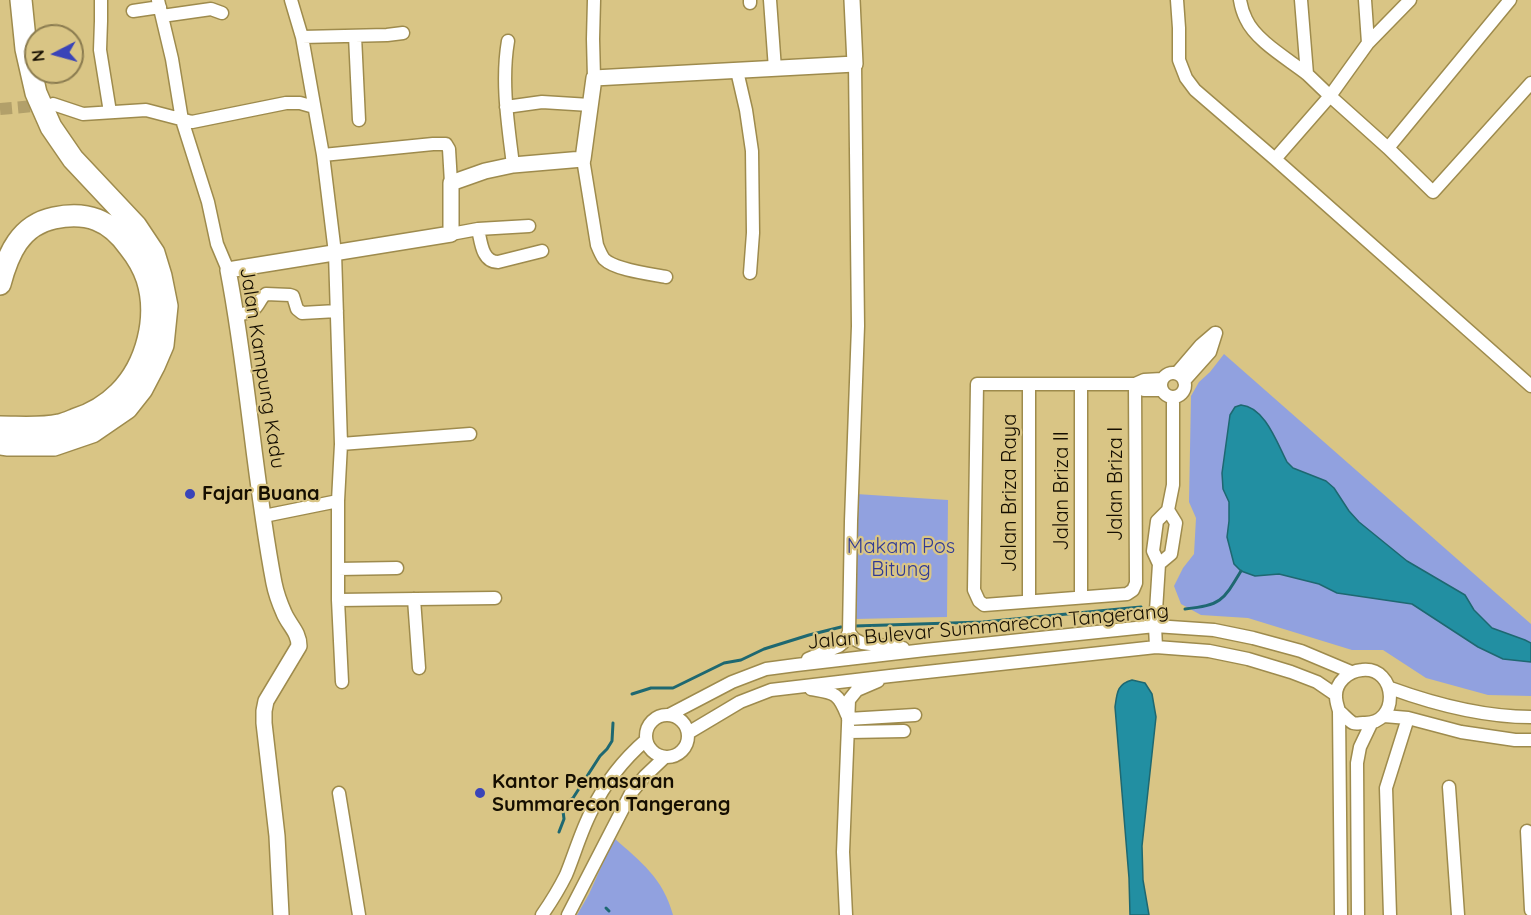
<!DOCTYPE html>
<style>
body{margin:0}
#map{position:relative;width:1531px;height:915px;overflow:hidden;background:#d9c585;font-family:Quicksand,sans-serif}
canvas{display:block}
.north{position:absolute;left:24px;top:24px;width:60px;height:60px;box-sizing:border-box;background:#d9c585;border:2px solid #8b7c50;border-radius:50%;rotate:264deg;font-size:16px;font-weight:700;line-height:24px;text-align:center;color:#150e00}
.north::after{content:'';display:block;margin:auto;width:21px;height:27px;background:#3a44b8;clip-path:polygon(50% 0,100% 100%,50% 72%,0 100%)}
</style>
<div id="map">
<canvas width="1531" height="915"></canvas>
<div class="north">N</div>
</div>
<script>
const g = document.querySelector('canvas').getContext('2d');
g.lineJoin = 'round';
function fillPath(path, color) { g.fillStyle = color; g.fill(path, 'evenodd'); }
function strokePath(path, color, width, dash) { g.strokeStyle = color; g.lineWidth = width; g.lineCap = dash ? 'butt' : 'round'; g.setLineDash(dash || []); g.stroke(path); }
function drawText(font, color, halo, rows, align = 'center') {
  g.font = font + ' Quicksand,sans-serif'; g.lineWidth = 4.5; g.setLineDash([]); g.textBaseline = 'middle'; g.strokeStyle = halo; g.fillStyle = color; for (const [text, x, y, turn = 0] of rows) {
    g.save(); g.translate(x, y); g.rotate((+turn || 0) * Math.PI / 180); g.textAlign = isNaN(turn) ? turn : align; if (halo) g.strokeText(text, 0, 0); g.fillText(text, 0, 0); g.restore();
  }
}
const green = new Path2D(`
 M1224,354L1531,624V696L1488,695L1426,678L1383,650H1352L1248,618L1201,615L1181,604L1174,586L1183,568L1194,554L1196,518L1189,502L1191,396L1199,382L1210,372Z
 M856,494L948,500L947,617L854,619Z
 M614,838C641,862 663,878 673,915H577L589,894Z`);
const water = new Path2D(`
 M1241,405C1265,407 1277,443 1287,462L1293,468L1326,481L1334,488L1349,511L1359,522L1407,561L1465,595L1474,610L1492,628L1525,640L1531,643V662L1503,659L1478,647L1412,604L1337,593L1319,584L1279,574L1255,576L1241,571L1234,564L1227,537L1229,521V502L1223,489L1222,473L1230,415L1235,407Z
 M1132,680L1145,683L1152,694L1156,717L1142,846L1143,880L1149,915H1130L1129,878L1115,707C1117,693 1117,684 1132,680Z`);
const stream = new Path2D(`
 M1185,609C1221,605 1223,601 1241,571
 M1130,612V608L1141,607
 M855,626L983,622L1130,608
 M632,694L651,688H673L724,663L741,660L764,649L809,635L841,627
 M559,832L564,819L563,811L565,804L573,798L600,756L607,749L612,741L613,723
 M606,908L609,911`);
const minorTunnel = new Path2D(`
 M0,109L45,105`);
const minor = new Path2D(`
 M101,0V21L100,50L110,112
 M158,0L172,59L182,120L208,202L217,244L228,270
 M291,0L302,37L323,155L335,253L341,444L338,501V600L342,682
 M750,0V3
 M770,0L775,69
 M1177,0L1179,28V60L1186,78L1195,90L1275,159L1531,386
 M1240,0C1241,6 1243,13 1246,19C1256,41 1288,59 1307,74
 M1301,0L1307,74L1330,96L1368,43L1410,0
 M1365,0L1368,43
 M133,11L160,7
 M162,16L211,9L222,13
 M355,36L359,120
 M302,37L387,35L403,33
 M508,41C501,82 508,124 513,165
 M737,71L746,110L752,151L753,233L750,273
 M594,78L593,39L594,0
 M53,104L83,114L146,110L192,122L286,103H300L314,107
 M506,107L542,102L590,105
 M1388,148L1433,192L1531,83
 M323,155L433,144H446L449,149L451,183
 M583,159L597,245C599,250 601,255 604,259C615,270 650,274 666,277
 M1275,159L1330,96L1388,148L1510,0
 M478,229L529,226
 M451,234L478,229C481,242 482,262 498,262L542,251
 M237,315C241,314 249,313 253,310C259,306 260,298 266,294L290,295L293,296L297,309L302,313L337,311
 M1161 385a12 12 0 1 1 24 0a12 12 0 1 1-24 0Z
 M1177,373L1201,345L1215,333
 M1184,381L1210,352L1216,333
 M1029,384V601
 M1081,384V597
 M1135,384L1136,583L1133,590L1127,594L984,605L979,601L974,590L977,384H1135L1144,380L1162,379
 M1135,384L1144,390H1161
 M341,444L470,434
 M264,516L338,501
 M1159,564L1171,554L1176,523L1168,510
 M338,569L397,568
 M414,599L419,668
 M338,600L495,598
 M849,632L854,639L862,643L903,648
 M1156,647L1155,626L1159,564L1153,551L1157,521L1168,510L1173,485V398
 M808,659L839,646L845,641L849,632L851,521L858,326L855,64
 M1390,688C1434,704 1483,717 1531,717
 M811,689C834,693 838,692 847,715
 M1339,711C1343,714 1349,721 1353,723C1356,724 1360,723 1363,723C1401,725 1397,666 1362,670C1348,671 1335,683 1336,697C1336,702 1338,707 1339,711L1341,915
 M646 736a21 21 0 1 1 42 0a21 21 0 1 1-42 0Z
 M669,715L732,682L766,669L796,665L925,650L1155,626L1214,630L1253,638L1301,651L1351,672
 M1384,716L1408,718L1461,732L1515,740H1531
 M848,719L915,715
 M849,732L904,731
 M688,733L740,702L771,690L890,676L1156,647L1209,651L1248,659L1291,672L1317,682L1336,695
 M1449,787L1458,915
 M339,793L359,915
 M1527,831L1531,910
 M542,915C551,902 559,889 566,875C575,853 581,831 592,810C605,783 624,759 646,740
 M568,915L631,793L645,776L665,757
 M846,915L843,852L849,700L857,690L878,681
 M1358,915L1357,763L1360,747L1371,724
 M1390,915L1386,788L1408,718`);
const tertiary = new Path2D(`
 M281,915L277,836L264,723V711L266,701L299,646C299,632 289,625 284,613C280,604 276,593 274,583C254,479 248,373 228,270L451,234V183L485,171L513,165L583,159L594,78L855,64L852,0`);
const motorway = new Path2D(`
 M0,284C8,254 20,225 54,218C87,211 110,220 129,247C137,257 143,267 147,279C159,317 147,365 119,393C107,405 92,414 76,419C71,421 65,424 59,425C40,429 20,427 0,427
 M0,444L8,445H54L92,432L127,408L142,389L154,366L163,345L167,306L161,276L154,253L136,226L73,159L51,127L36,93L26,49L21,0`);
const markers = [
 [190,494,6,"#3a44b8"],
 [480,793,6,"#3a44b8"]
];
const streetNames = [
 ["Jalan Kampung Kadu",262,368,81],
 ["Jalan Briza I",1116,484,-90],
 ["Jalan Briza II",1062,491,-90],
 ["Jalan Briza Raya",1010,493,-90],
 ["Jalan Bulevar Summarecon Tangerang",988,627,-5]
];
const poiNames = [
 ["Fajar Buana",202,494],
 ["Kantor Pemasaran",492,782],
 ["Summarecon Tangerang",492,805]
];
const parkNames = [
 ["Makam Pos",901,547],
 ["Bitung",901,570]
];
fillPath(green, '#91a1df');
fillPath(water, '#228fa2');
strokePath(water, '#1e6871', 1.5);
strokePath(stream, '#1e6871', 3);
strokePath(minorTunnel, '#b2a06a', 12, [12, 6]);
strokePath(minor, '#9e8b4d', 15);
strokePath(tertiary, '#9e8b4d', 18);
strokePath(motorway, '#9e8b4d', 24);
strokePath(minor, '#fff', 12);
strokePath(tertiary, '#fff', 15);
strokePath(motorway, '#fff', 21);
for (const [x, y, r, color] of markers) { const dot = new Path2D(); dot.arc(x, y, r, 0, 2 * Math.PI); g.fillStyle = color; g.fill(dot); strokePath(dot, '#d9c585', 2); }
drawText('20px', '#150e00', '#d9c585', streetNames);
drawText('bold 20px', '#150e00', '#d9c585', poiNames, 'left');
drawText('20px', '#303a96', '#d9c585', parkNames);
</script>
